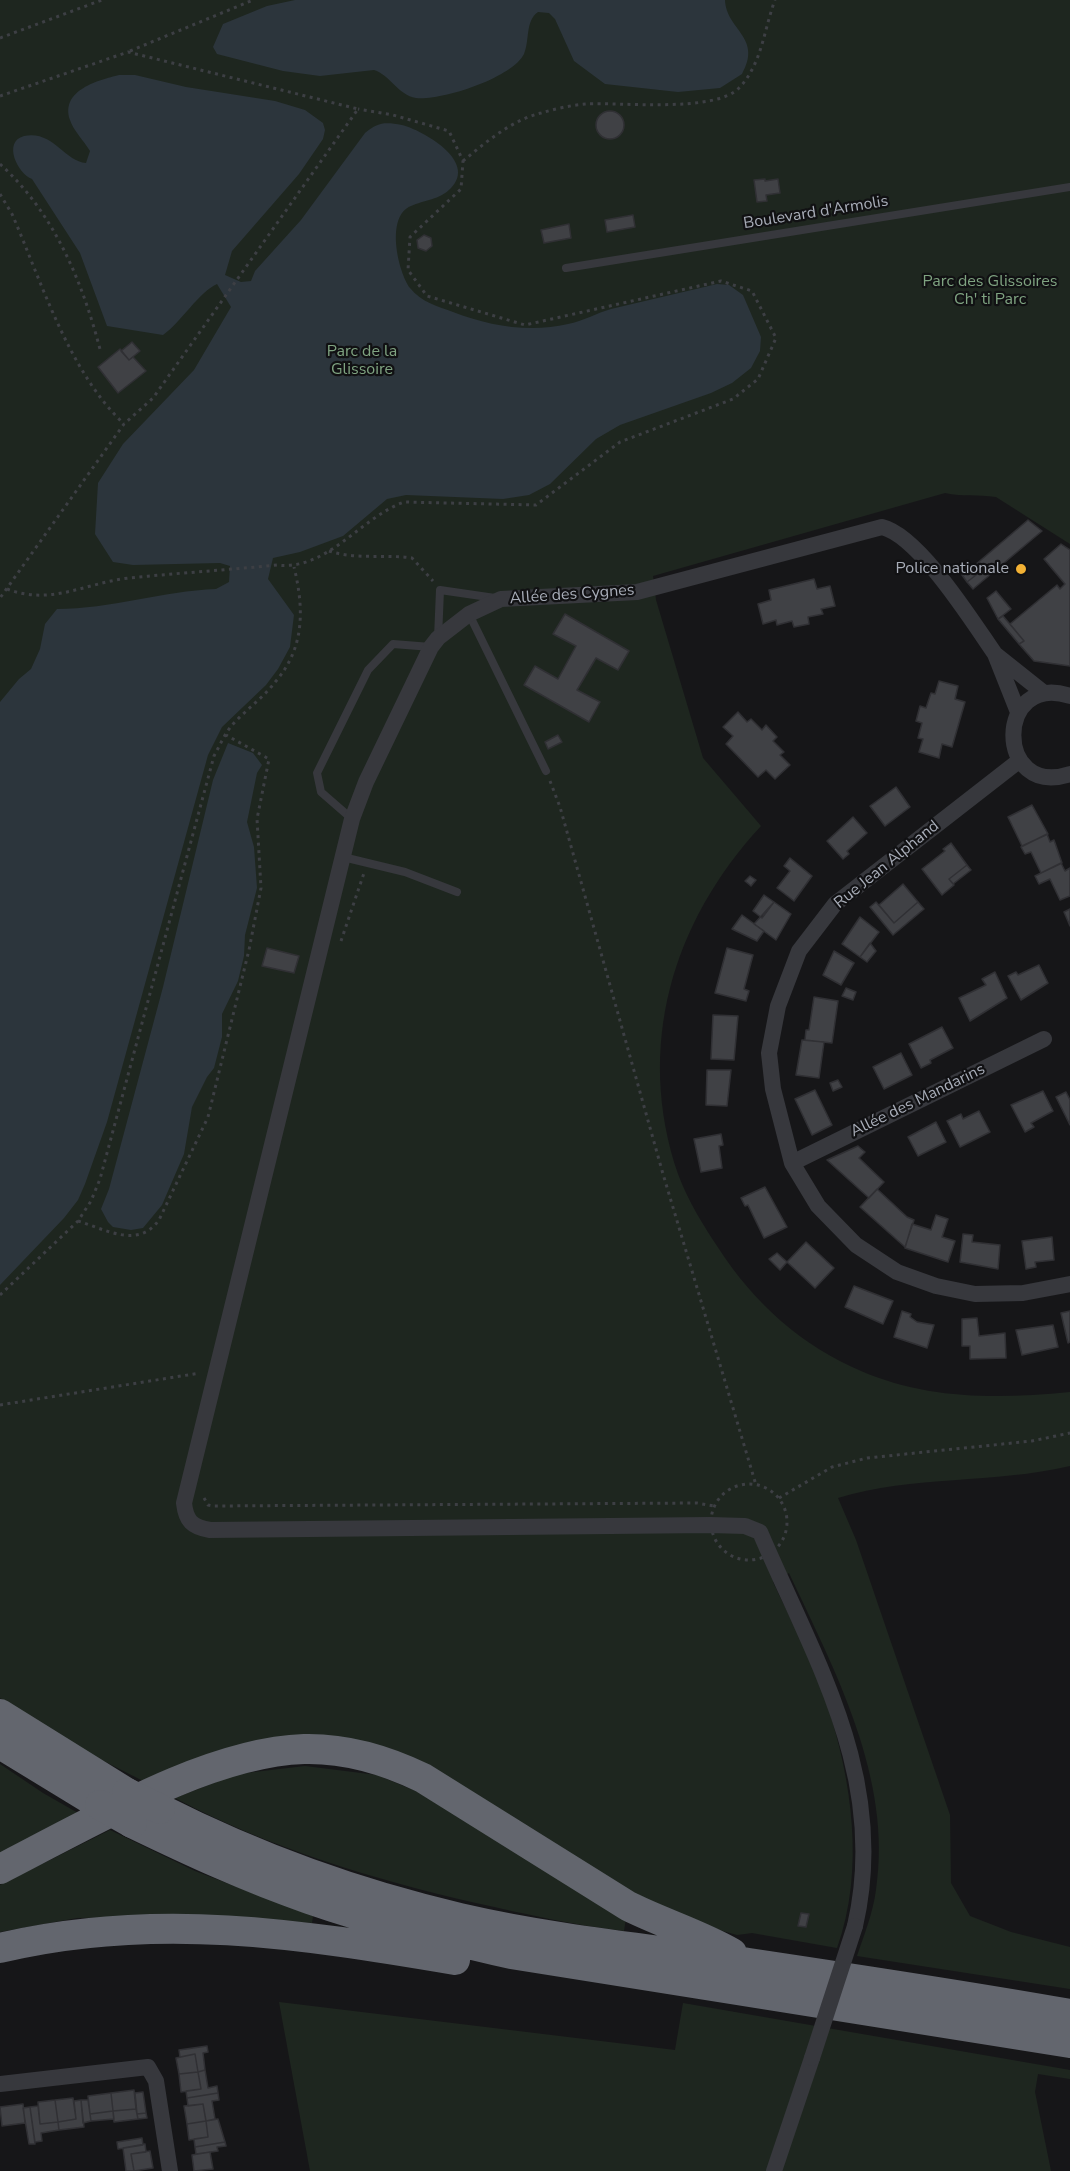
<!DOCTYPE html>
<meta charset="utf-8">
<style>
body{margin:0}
canvas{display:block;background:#161618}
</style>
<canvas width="1070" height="2171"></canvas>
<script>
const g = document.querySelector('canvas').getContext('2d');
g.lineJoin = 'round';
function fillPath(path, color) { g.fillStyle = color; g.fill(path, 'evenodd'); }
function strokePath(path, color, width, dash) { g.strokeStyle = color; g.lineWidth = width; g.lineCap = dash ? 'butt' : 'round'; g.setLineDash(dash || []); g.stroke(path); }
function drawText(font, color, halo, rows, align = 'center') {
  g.font = font + ' "Nunito Sans",sans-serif'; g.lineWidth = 4.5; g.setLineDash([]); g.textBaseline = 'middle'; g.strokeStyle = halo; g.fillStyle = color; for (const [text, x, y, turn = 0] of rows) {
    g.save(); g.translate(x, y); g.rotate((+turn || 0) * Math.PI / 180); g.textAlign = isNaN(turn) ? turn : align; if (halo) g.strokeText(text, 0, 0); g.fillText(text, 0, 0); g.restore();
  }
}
const green = new Path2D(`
 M0,0H1070V544L996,497C978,494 964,497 945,493L653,576L656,600L703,758L761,826C672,922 635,1047 678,1174C688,1201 703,1225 719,1249C754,1303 802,1346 861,1371C928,1400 999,1399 1070,1392V1466C994,1484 913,1475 838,1498L856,1540L950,1815L951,1883L970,1916L1011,1932L1070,1947V1989L857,1956C864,1935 873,1913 876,1890C893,1779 835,1671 789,1573L773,1582C791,1621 814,1662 827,1704C852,1781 865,1870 837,1948L752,1933L737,1935L678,1918L373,1750L149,1784L94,1756L0,1698Z
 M0,1764L43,1793L85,1817L0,1863Z
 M305,1766L377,1775L418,1792L626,1918L624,1931C574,1925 525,1914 476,1903C372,1879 270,1848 175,1798L237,1774Z
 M110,1830L195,1871L313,1916L312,1923L218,1916L77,1918L0,1932V1885Z
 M279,2002L675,2050L683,2003L1070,2070V2079L1038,2074L1035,2092L1051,2171H310Z`);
const water = new Path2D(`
 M295,0H725C726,30 763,37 742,74L720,88L678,92L605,84L574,61L555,19L549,13L538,12C525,21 530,40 524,54C512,78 441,101 416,98C398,95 390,75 374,70L320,76L283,71L217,54L213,47L223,24L267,6Z
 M119,75H135L186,87L275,101L305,110L323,123L325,130L323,139L299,174L232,251L225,275L241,282L251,281L255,271L301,220L365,133C378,122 385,122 402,125C422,130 478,161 451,188C440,200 424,200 411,206C385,216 398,272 410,288C421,302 437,306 453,312C489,326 530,333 568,324C583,321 597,313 611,309C646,301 682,292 717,284L729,285L743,295L761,337L760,351L751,368L732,383L711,393L620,425L596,439L550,484L529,495L503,499L406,495L387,499L343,536L300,552L273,558L268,579L294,615L290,647L278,669L266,685L222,727L208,755L107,1122L85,1184L78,1200L64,1218L0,1285V702L19,679L31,669L40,649L45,624L57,609C110,609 163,591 216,589L229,582L230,566L220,563L133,565L113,562L95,534L98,483L123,444L194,370L231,307L217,284C199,292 181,322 163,335L107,326L80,253L32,179C18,174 2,142 24,136C53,130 64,161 86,163L90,151C84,141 73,130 70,120C60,90 99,80 119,75Z
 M228,743L253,753L262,765L257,773L247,822L254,847L257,888L245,935L244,956L238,981L222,1014V1037L214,1068L207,1077L192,1107L184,1154L162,1205L143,1228L131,1230L113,1227L108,1222L101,1209L109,1189L163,987L213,780Z`);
const building = new Path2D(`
 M596 125a14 14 0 1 1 28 0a14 14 0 1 1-28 0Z
 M765,179V181L778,179L780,193L766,195L767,201L757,202L754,180Z
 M633,215L635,227L607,232L605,220Z
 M569,224L571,238L544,243L541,230Z
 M424,235L431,238L432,246L426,251L418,248L417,240Z
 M132,342L140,351L129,360L121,351Z
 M120,349L129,360L133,357L146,371L118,393L98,367Z
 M1028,520L1042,531L973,589L967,582L980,572L975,565Z
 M1061,544L1070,550V666L1034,661L1019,644L1024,641L1010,624L1057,585L1060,589L1065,584L1044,559Z
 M975,565L980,572L967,582L962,575Z
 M814,579L817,589L830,586L835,606L821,609L823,614L808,617L809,624L794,627L792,621L777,625L776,620L763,624L758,604L771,600L769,590Z
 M996,591L1011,609L998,619L987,598Z
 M565,614L629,651L618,670L596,658L577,690L600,702L589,722L524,685L535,666L558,679L576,646L553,634Z
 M1003,616L1024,641L1019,644L998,619Z
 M939,681L958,686L955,699L965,702L952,747L942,744L939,758L919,752L923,739L918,738L922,723L916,721L920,706L926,708L931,693L935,694Z
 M738,712L747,722L751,719L762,730L766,725L777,737L773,741L784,752L780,755L790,765L775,779L766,770L758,777L726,744L733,736L723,727Z
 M558,735L562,742L548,749L545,742Z
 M896,787L910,807L885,826L870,806Z
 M1032,805L1048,834L1022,846L1008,817Z
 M853,817L867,833L847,851L849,854L843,859L827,841Z
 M1047,834L1050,842L1054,840L1062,863L1041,873L1031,852L1025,854L1021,847Z
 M951,843L967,865L949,879L954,885L942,895L922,869L945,851L943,849Z
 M790,858L812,876L794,901L777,888L790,871L784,866Z
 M1061,863L1065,871L1070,868V896L1060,900L1050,879L1039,884L1035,876Z
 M967,865L971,870L953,884L949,879Z
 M750,876L756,880L751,886L745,881Z
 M903,884L918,902L894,923L879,905Z
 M764,895L774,902L762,918L753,911Z
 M774,902L791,914L776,940L754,924Z
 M876,902L894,923L918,902L924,909L893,935L870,907Z
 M1070,909V926L1064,912Z
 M742,915L764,931L757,941L732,929Z
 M860,917L879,932L860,957L842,944Z
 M870,943L876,951L867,962L860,957Z
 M267,948L299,956L294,973L262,966Z
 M727,948L753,955L744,989L749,991L746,1001L715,993Z
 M834,951L854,963L841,985L823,975Z
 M1039,965L1048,983L1021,1000L1008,976L1016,972L1018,975Z
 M995,972L1007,998L970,1021L959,998L986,985L982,979Z
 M846,988L856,992L853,1000L842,996Z
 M814,997L838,1001L832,1043L805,1040L806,1030H809Z
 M713,1015L738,1016L734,1060L711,1059Z
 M942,1027L953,1048L930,1060L931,1063L921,1068L909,1044Z
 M802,1040L824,1042L819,1078L796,1075Z
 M901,1053L912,1075L884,1089L873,1067Z
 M707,1070H731L727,1106L706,1105Z
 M838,1080L842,1087L833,1091L830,1083Z
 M815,1090L832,1125L812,1135L795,1099Z
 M1043,1091L1053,1111L1031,1123L1034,1127L1025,1132L1011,1105Z
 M1066,1092L1070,1100V1125L1056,1097Z
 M979,1111L990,1132L960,1147L947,1121L961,1114L963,1119Z
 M936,1122L946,1142L918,1156L908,1137Z
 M721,1134L723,1145L719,1146L722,1168L701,1172L694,1139Z
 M858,1146L865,1152L859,1158L884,1182L869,1198L827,1160Z
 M765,1187L787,1227L764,1238L748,1205L745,1206L741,1198Z
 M877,1189L907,1217L914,1220L905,1247L860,1207Z
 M936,1215L948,1219L942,1237L955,1241L948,1262L905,1248L912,1224L931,1230Z
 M963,1234L973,1235L972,1242L1000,1245L998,1269L960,1262Z
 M1052,1237L1054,1260L1035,1262L1036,1267L1026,1269L1022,1241Z
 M806,1242L834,1268L815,1288L787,1262Z
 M777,1253L787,1262L780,1270L769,1259Z
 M854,1286L893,1301L883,1324L845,1307Z
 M902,1311L911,1314L910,1317L917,1322L934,1325L927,1348L894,1337Z
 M1070,1311V1342L1068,1343L1061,1313Z
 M977,1318L979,1336L1005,1333L1006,1358L970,1359V1346H962V1319Z
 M1053,1325L1058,1347L1022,1355L1016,1330Z
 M801,1913L809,1914L806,1927L798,1926Z
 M207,2046L208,2052L203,2053L205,2070L198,2072L195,2054L180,2057L179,2050Z
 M195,2054L198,2072L179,2074L176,2058Z
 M205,2070L208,2088L217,2086L218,2093L187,2098L186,2091L201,2089L198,2072Z
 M198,2072L201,2089L181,2092L179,2074Z
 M134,2090L136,2109L113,2111L111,2093Z
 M143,2092L146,2113L137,2114L135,2093Z
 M111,2093L113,2111L90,2114L88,2096Z
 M218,2093L219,2100L212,2101L215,2119L206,2121L203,2104L188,2106L187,2098Z
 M73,2098L76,2119L58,2122L55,2100Z
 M55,2100L58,2122L40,2124L38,2102Z
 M81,2100H88L91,2121L83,2123Z
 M81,2100L84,2127L59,2130L58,2122L76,2119L74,2101Z
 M23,2104L25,2123L2,2126L0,2107Z
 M203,2104L206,2121L187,2124L184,2106Z
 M38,2106L40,2124L58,2122L59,2130L41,2133L42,2141L35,2142L30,2107Z
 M30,2107L35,2144H29L23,2108Z
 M136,2109L138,2119L114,2122L113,2111Z
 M113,2111L114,2119L91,2121L90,2114Z
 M146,2113L147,2118L138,2119L137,2114Z
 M218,2119L225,2142L195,2147L194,2139L208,2137L206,2121Z
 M206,2121L208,2137L189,2140L187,2124Z
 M142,2138L143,2145L118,2149L117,2142Z
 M225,2142L226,2146L217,2147L218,2151L196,2154L195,2147Z
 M145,2144L146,2152L131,2154L134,2171H126L123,2148Z
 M150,2151L153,2168L134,2171L131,2154Z
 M210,2152L213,2169L194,2171L192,2155Z`);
const path = new Path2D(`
 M0,38L102,0
 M130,51L253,0
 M0,96L128,52L358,109L153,398L124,424L0,598
 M463,161C486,142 512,120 541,113C555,109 571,105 586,104C621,102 715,113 739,88C762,64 764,29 775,0
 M0,164C55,214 83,283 101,353
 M0,194L12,214C42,283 69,372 124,424
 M329,551C357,560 384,554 412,558L433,581
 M7,589C51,606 85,583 129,578C178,573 227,570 277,565C327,571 360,518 404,502L536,505L620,442L733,399L758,379L776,338L752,291L721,281L525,325L427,296L408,270L410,237L461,189L463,161L449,131L393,115L358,109
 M550,781L560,807L663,1174L756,1485
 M341,941L364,873
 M78,1221C107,1230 138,1249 159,1220L208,1117L249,950L261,888L257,819L269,759L226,735
 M0,1295L78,1221L91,1201L100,1179L214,756C220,745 225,733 233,724C247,709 264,697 276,681C305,647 304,608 294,567
 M0,1405L200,1373
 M711 1522a38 38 0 1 1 76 0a38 38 0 1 1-76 0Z
 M204,1498L208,1505L213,1506L697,1503L714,1506
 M779,1498L832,1467L867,1458L1032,1441L1070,1433`);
const lane = new Path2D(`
 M566,268L1070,187
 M469,614L546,771
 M438,638L440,590L495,598
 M352,819L321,792L317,773L368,670L393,644L431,647
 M343,857L405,872L457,892`);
const street = new Path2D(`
 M1070,696C995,671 994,799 1070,774
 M1018,712L995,654L1044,693
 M1020,760L835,904L799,951L778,1006L769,1053L773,1089L792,1163L818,1206L856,1245L897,1272L936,1286L975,1294L1023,1293L1070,1284
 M792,1163L1044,1039
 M855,1926C889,1779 815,1661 760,1532L745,1526L710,1525L210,1530C192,1527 186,1521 184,1503L352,819L366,782L431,647L438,638L469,614L501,599L637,592L882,527C919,536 972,621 995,654
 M0,2084L148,2067L156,2081L170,2171
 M774,2171L812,2058`);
const highway = new Path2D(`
 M0,1714L127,1793
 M0,1744L100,1805
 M160,1809C255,1857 356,1894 460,1918C555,1940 653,1949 749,1963C856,1979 963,1995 1070,2014
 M132,1823C190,1851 248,1878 309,1899C375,1922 443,1938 511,1954L1070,2043
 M0,1869C87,1825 207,1752 304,1749C346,1748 386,1760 423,1778L628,1906C662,1923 699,1934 732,1953
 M0,1948C155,1911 301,1934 455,1960`);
const streetBridge = new Path2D(`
 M812,2058L855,1926`);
const highwayBridge = new Path2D(`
 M127,1793L160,1809
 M100,1805L132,1823`);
const markers = [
 [1021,569,6,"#f2b134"]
];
const streetNames = [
 ["Boulevard d'Armolis",816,213,-9],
 ["Allée des Cygnes",572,595,-4],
 ["Rue Jean Alphand",887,865,-39],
 ["Allée des Mandarins",918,1101,-26]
];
const parkNames = [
 ["Parc des Glissoires",990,282],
 ["Ch' ti Parc",990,300],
 ["Parc de la",362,352],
 ["Glissoire",362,370]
];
const poiNames = [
 ["Police nationale",1009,569]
];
fillPath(green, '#1e261f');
fillPath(water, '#2c353c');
fillPath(building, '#404145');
strokePath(building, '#303034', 1.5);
strokePath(path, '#3d3f44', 3, [3, 4.5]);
strokePath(lane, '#37383d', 8);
strokePath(street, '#37383d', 16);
strokePath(highway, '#63666e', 30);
strokePath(streetBridge, '#37383d', 16);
strokePath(highwayBridge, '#63666e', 30);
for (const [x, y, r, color] of markers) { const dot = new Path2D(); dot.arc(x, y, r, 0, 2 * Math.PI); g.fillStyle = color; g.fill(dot); strokePath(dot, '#111113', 2); }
drawText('16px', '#a8adb8', '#111113', streetNames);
drawText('16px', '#7fa381', '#111113', parkNames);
drawText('16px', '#a8adb8', '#111113', poiNames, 'right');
</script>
